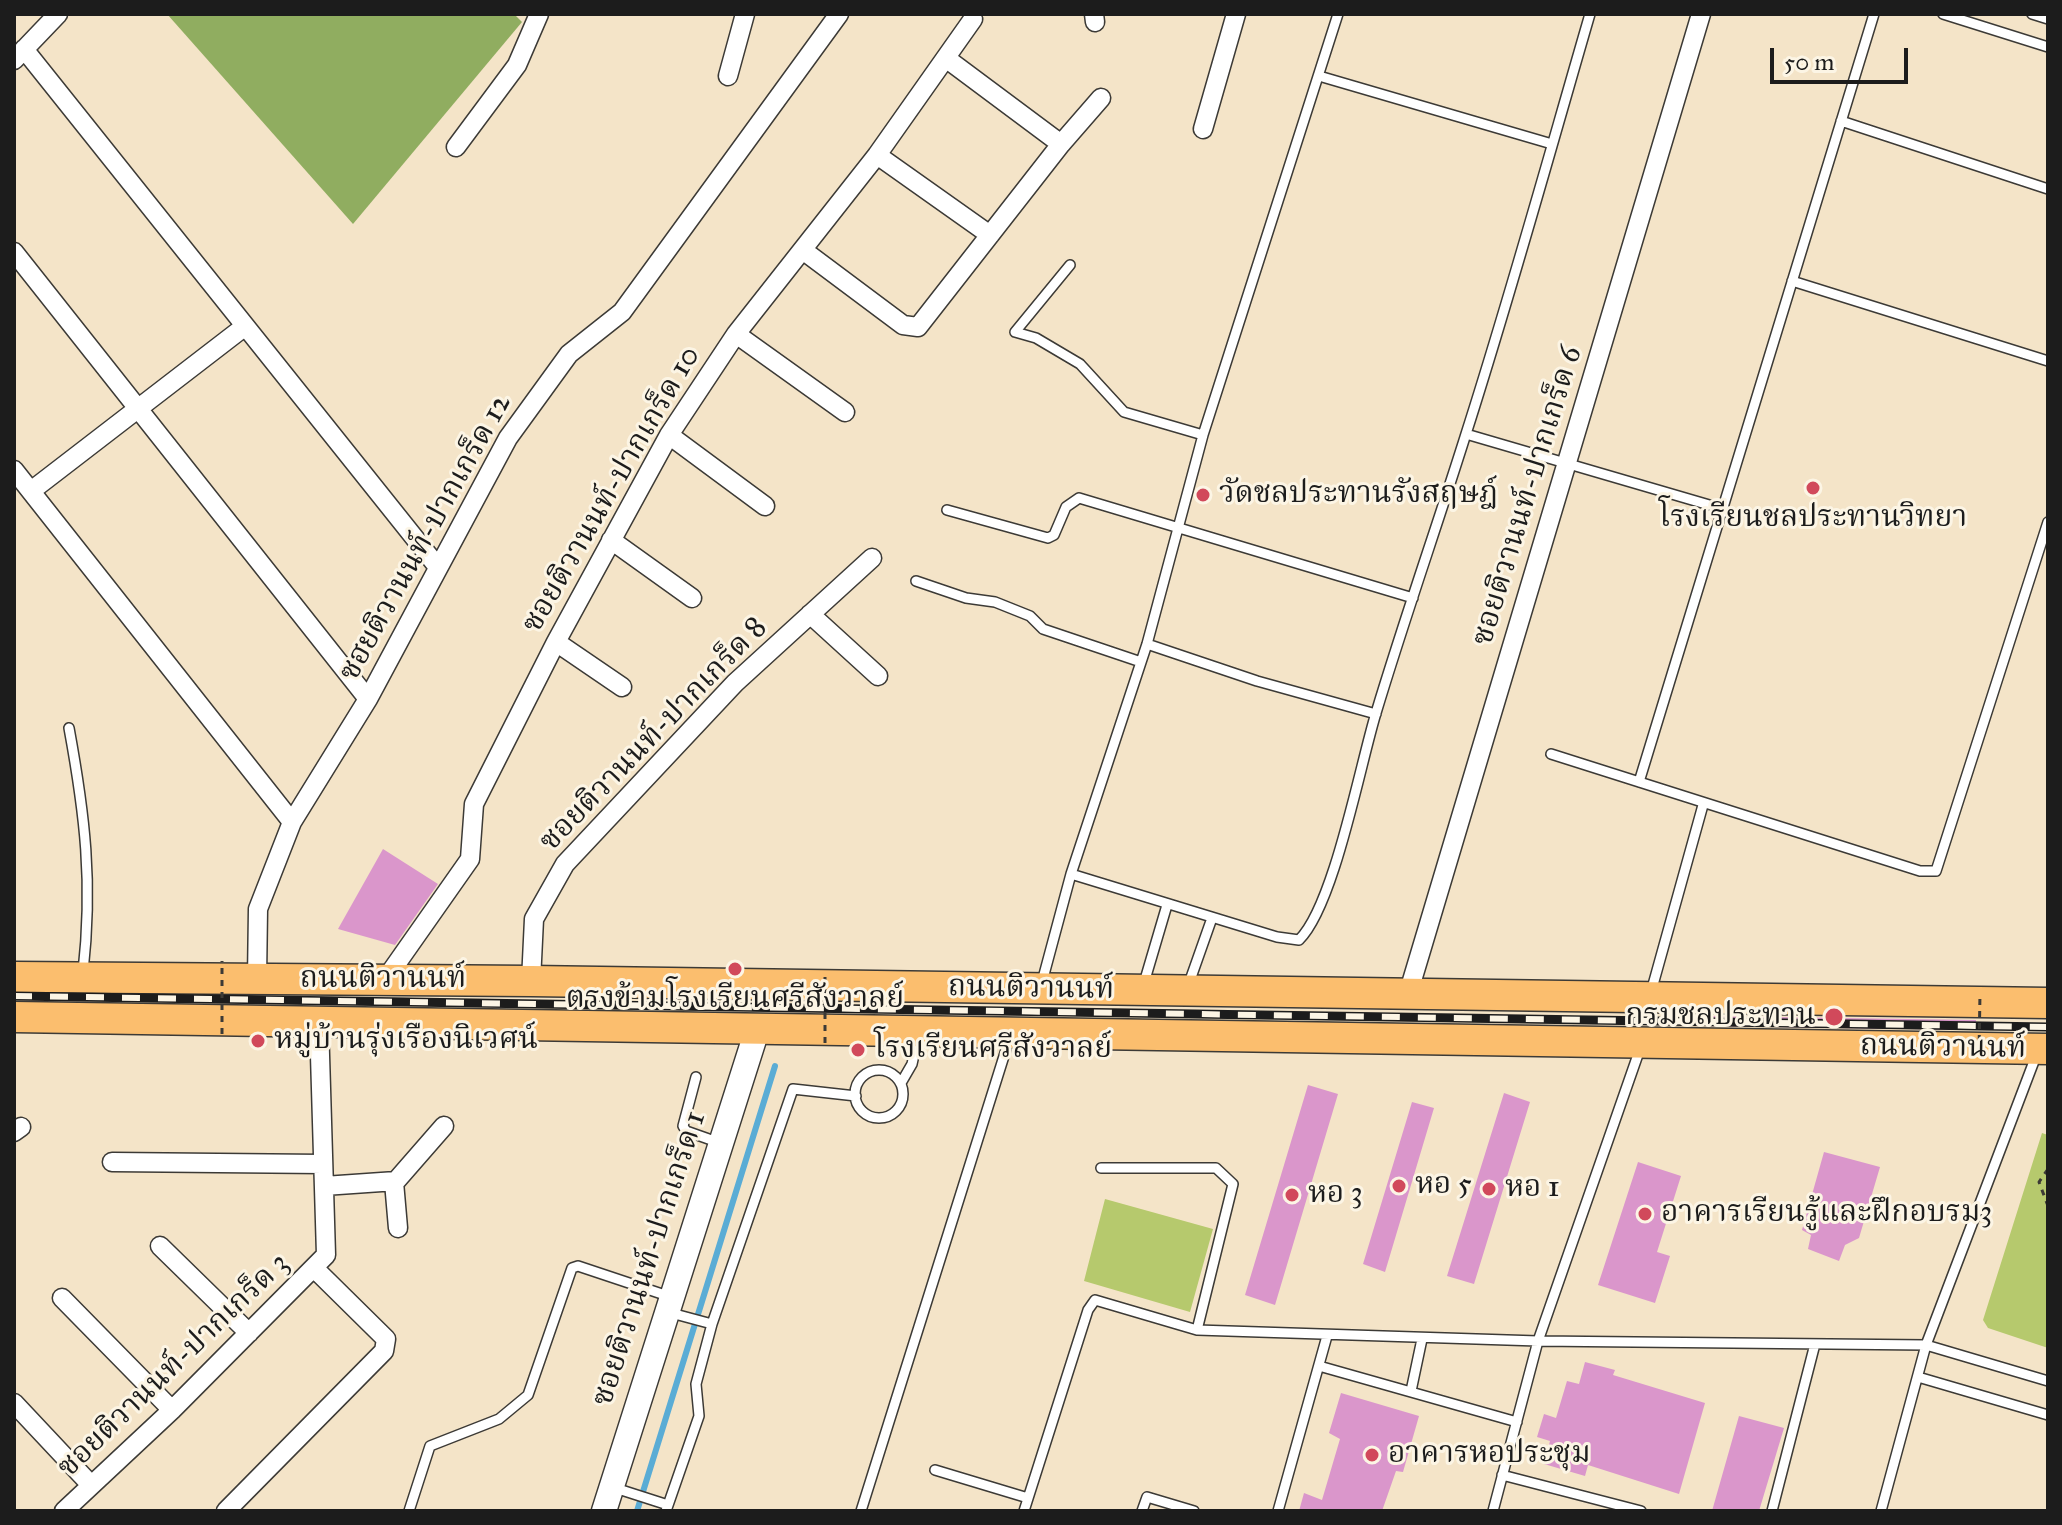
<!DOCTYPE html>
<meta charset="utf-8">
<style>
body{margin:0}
#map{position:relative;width:2062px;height:1525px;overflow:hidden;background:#f4e4c8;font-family:"IM FELL Great Primer",serif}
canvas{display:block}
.frame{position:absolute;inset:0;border:16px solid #1c1c1c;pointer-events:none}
.scale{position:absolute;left:1770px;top:48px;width:138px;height:36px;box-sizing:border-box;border:4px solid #1c1c1c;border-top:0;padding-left:10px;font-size:24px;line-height:28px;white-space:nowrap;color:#1c1c1c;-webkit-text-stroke:6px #fcf5e5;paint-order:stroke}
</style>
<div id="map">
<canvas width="2062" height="1525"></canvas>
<div class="frame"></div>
<div class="scale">50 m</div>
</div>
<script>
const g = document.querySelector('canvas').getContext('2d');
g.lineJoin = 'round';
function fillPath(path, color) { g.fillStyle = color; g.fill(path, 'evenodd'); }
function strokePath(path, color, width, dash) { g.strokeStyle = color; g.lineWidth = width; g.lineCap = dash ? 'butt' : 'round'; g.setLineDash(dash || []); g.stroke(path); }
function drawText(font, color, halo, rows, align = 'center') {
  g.font = font + ' "IM FELL Great Primer","Noto Serif Thai",serif'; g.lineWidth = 6; g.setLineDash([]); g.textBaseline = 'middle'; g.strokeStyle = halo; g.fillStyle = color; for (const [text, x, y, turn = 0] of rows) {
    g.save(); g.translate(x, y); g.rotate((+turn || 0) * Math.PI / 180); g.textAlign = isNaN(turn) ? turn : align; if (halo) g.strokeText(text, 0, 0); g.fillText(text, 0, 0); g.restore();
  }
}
const green = new Path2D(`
 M2042,1133L2048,1135V1348L1988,1328L1983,1320Z
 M1105,1199L1213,1229L1190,1312L1084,1281Z`);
const forest = new Path2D(`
 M167,14H514L522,22L353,224Z`);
const stream = new Path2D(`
 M637,1511L775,1066`);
const building = new Path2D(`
 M383,849L438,884L395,945L338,929Z
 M1703,1016L1976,1020V1030L1703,1026Z
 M1308,1085L1338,1094L1275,1305L1245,1295Z
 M1504,1093L1530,1102L1474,1284L1447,1276Z
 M1412,1102L1434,1108L1385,1272L1363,1264Z
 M1824,1152L1880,1167L1859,1238L1845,1245L1839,1261L1808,1249L1811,1235L1802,1230Z
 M1638,1162L1681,1176L1657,1252L1670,1256L1655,1303L1598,1285Z
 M1585,1362L1615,1370L1613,1375L1705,1403L1679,1494L1588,1465L1585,1476L1544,1464L1550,1441L1537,1437L1544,1414L1556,1418L1567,1381L1579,1384Z
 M1341,1393L1419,1416L1403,1472L1396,1471L1382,1511H1299L1304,1493L1322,1500L1340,1439L1329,1433Z
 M1739,1416L1784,1428L1759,1511H1712Z`);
const path = new Path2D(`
 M2048,1169L2039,1182L2048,1206`);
const service = new Path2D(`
 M1943,14L2048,47
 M2032,14L2048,19
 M1319,76L1552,144
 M1841,121L2048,189
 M1070,265L1015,332L1036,338L1080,364L1124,412L1203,435
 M1792,281L2048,361
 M1466,434L1723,509
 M947,510L1048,538L1054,535L1066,507L1079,498L1413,598
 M916,581L966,598L995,602L1030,616L1043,629L1141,662
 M1147,644L1257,681L1376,714
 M69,728C85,815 93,883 83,972
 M1551,754L1920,871H1936L2048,522
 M1639,782L1874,14
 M1071,874L1277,937L1299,940C1334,906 1360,765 1376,713C1404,620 1436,529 1465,437C1510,297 1549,155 1590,14
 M1042,982L1071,874L1147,644L1203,435L1338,14
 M1144,983L1167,905
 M1188,986L1212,918
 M1651,992L1703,805
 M855 1094a24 24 0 1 1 48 0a24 24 0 1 1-48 0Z
 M696,1077L683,1126L686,1131L720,1143
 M901,1083L912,1064L918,1037
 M1101,1168H1216L1233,1184L1197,1330
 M671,1313L712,1324
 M1319,1366L1517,1422
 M1918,1377L2048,1415
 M1411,1391L1422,1339
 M935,1470L1028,1498
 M1502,1475L1641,1511
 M612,1487L668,1505
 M409,1511L430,1446L499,1419L528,1395L572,1268L578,1266L671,1297
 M666,1511L699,1416L696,1384L712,1324L793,1089L856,1096
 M861,1511L1010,1037
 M1024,1511L1088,1310L1095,1300L1197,1330L1538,1341L1926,1345L2048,1381
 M1142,1511L1147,1497L1194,1511
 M1278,1511L1327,1336
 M1493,1511L1538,1341L1641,1046
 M1772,1511L1815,1344
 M1881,1511L1926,1345L2036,1056`);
const minor = new Path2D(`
 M1094,14L1095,22
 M24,49L437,566
 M947,59L1061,144
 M14,60L58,14
 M728,76L745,14
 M1203,129L1236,14
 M456,147L517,65L539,14
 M877,155L990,235
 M804,251L903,325L918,327L1061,144L1101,98
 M14,252L368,699
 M736,334L845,412
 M669,435L765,506
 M14,470L292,822
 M31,491L244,327
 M611,540L692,598
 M810,614L878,676
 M556,642L622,687
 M257,979L258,909L292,822L368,699L508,438L569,354L622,312L839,14
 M385,980L470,859L474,804L556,642L669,435L736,334L877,155L973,19
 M531,981L534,919L565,864L735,683L872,558
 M1408,994L1701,14
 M14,1132L21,1127
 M112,1162L323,1164
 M394,1182L398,1228
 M324,1186L396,1181L444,1126
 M160,1246L249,1333
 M62,1298L172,1410
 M14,1403L91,1485
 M64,1511L172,1410L326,1255L319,1022
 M226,1511L384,1351L386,1339L315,1269`);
const tertiary = new Path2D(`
 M604,1511L758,1027`);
const primary = new Path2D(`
 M14,977L531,981L2048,1003
 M14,1017L2048,1049`);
const rail = new Path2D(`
 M14,996L2048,1027`);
const pathBridge = new Path2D(`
 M222,1034V961
 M825,1043V973
 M1979,1053L1980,993`);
const markers = [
 [1813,488,8,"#d1495b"],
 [1203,495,8,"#d1495b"],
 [735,969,8,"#d1495b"],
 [1834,1017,10,"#d1495b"],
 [258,1041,8,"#d1495b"],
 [858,1050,8,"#d1495b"],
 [1399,1186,8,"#d1495b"],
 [1489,1189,8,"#d1495b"],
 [1292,1195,8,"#d1495b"],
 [1645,1214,8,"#d1495b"],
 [1372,1455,8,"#d1495b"]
];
const streetNames = [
 ["ซอยติวานนท์-ปากเกร็ด 10",612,490,-60],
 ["ซอยติวานนท์-ปากเกร็ด 6",1528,496,-73],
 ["ซฮยติวานนท์-ปากเกร็ด 12",426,538,-61],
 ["ซอยติวานนท์-ปากเกร็ด 8",654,735,-46],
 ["ถนนติวานนท์",383,980],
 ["ถนนติวานนท์",1031,989,1],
 ["ถนนติวานนท์",1943,1048,1],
 ["ซอยติวานนท์-ปากเกร็ด 1",650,1259,-72],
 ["ซอยติวานนท์-ปากเกร็ด 3",174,1366,-44]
];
const poiNames = [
 ["วัดชลประทานรังสฤษฎ์",1219,495],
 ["โรงเรียนชลประทานวิทยา",1813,519,"center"],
 ["ตรงข้ามโรงเรียนศรีสังวาลย์",735,1000,"center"],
 ["กรมชลประทาน",1816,1017,"right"],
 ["หมู่บ้านรุ่งเรืองนิเวศน์",274,1041],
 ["โรงเรียนศรีสังวาลย์",874,1050],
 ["หอ 5",1415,1186],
 ["หอ 1",1505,1189],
 ["หอ 3",1308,1195],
 ["อาคารเรียนรู้และฝึกอบรม3",1661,1214],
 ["อาคารหอประชุม",1388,1455]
];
fillPath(green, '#b6c96d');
fillPath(forest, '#90ad60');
strokePath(stream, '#5aacd5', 6);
fillPath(building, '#da96cb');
strokePath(service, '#3c3a36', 12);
strokePath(minor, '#3c3a36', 21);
strokePath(tertiary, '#3c3a36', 27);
strokePath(primary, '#3c3a36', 33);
strokePath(path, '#3c3a36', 3, [6, 6]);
strokePath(service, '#fff', 9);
strokePath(minor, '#fff', 18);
strokePath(tertiary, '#fff', 24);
strokePath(primary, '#fbbe6e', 30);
strokePath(rail, '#1c1c1c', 9);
strokePath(rail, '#fcf5e5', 6, [18]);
strokePath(pathBridge, '#3c3a36', 3, [6, 6]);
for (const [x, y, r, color] of markers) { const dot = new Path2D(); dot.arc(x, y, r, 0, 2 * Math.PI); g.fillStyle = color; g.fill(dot); strokePath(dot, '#fcf5e5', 3); }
drawText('30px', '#1c1c1c', '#fcf5e5', streetNames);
drawText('30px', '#1c1c1c', '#fcf5e5', poiNames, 'left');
</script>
